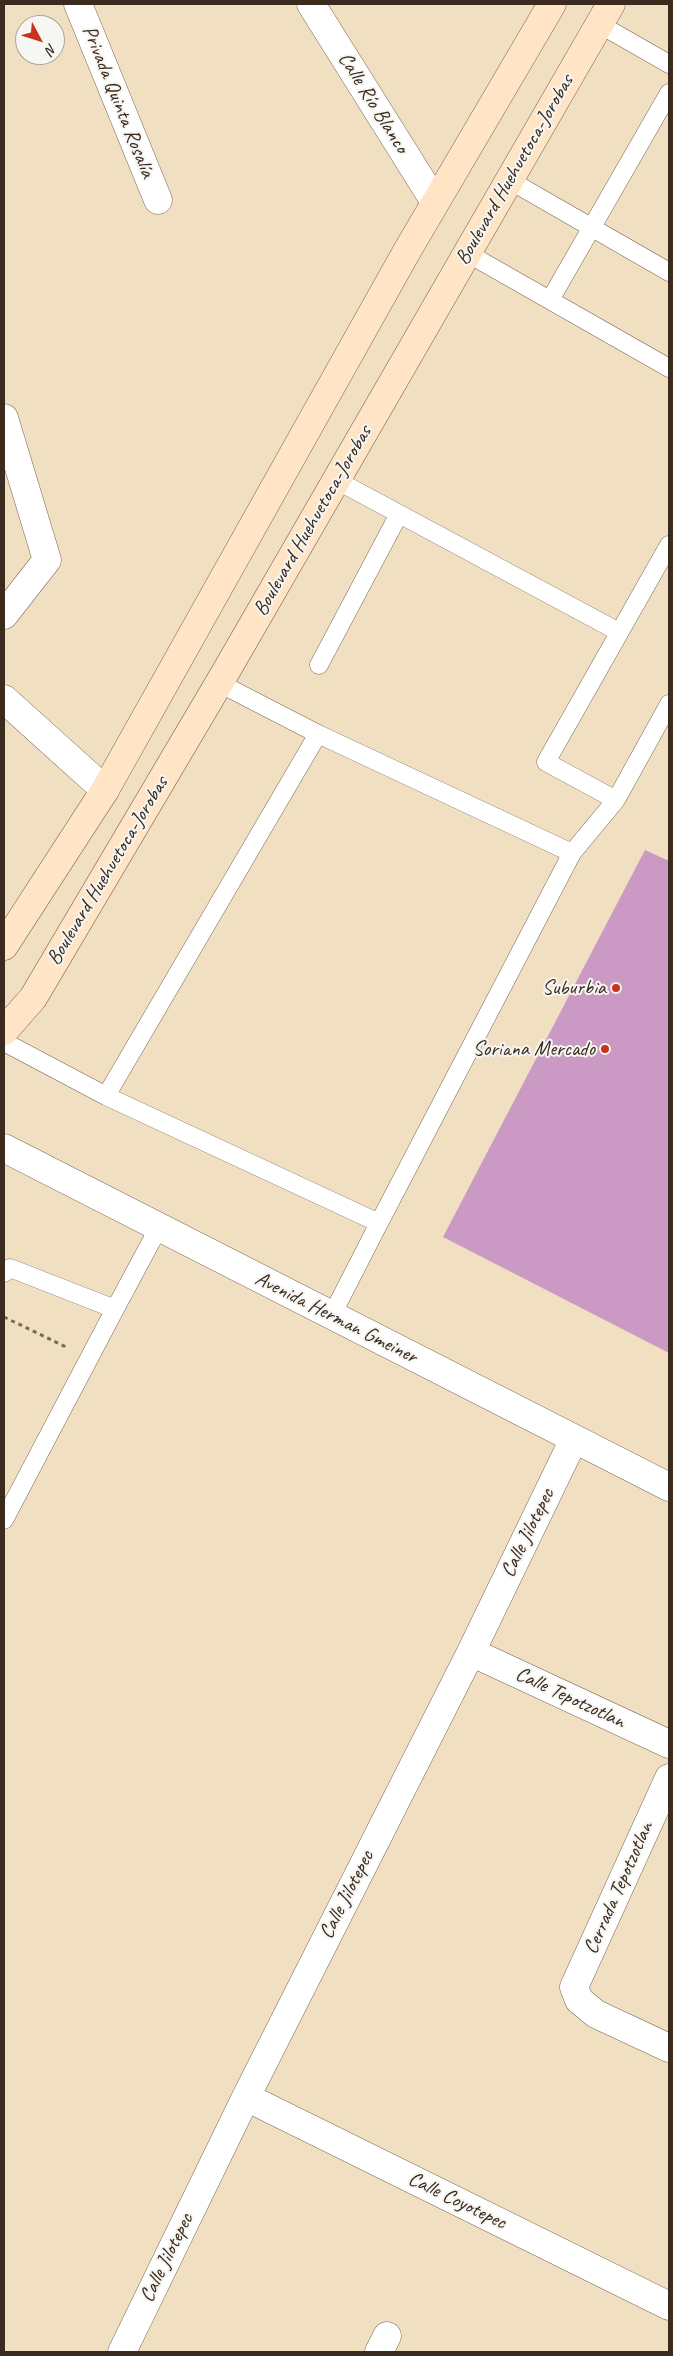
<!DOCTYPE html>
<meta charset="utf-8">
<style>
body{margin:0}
#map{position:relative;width:673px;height:2356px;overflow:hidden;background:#f1dfc1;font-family:Caveat,sans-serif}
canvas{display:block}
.frame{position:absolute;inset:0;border:5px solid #3b2a1e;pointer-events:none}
.north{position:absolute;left:15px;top:15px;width:50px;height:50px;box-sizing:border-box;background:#f6f6f2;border:1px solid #aba49d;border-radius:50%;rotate:130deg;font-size:14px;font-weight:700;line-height:20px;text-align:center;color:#3b2a1e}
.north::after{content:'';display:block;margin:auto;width:18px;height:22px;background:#c8321e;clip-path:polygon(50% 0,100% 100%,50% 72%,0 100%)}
</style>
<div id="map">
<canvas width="673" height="2356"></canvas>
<div class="frame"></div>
<div class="north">N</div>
</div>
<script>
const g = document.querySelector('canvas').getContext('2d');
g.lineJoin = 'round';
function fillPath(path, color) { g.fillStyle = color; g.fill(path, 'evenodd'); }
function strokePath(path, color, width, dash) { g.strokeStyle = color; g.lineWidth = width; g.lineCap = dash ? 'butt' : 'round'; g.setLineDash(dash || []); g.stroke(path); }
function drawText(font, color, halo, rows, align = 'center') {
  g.font = font + ' Caveat,sans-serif'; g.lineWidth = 4; g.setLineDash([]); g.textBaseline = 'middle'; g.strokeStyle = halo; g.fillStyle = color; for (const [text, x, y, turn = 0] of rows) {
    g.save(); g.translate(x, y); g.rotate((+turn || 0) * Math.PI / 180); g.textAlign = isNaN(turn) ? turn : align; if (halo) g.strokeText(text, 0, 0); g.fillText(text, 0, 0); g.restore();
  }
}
const building = new Path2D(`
 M645,850L669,861V1353L443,1237Z`);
const path = new Path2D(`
 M4,1317L66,1347`);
const lane = new Path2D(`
 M599,24L669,64
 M509,180L669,272
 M467,253L669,368
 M550,300L669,93
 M336,480L619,632
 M669,545L546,762L616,800L669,704
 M319,665L399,514
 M572,853L616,800
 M4,1042L106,1096L379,1223L572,853L318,734L219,683
 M106,1096L318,734
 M4,1273L10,1268L115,1309L4,1520
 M115,1309L159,1227
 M332,1315L379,1223`);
const street = new Path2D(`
 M78,4L158,200
 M311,4L435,202
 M4,418L47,560L4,615
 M4,699L105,790
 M4,1148L669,1487
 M471,1652L669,1744
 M669,1778L574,1987L579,2000L596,2014L669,2048
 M246,2097L669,2306
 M122,2352L246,2097L471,1652L574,1439
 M379,2352L387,2336`);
const secondary = new Path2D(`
 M4,946L105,790L407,251L552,4
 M4,1031L33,998L225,673L611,4`);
const markers = [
 [616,988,5,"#c8321e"],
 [605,1049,5,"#c8321e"]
];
const streetNames = [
 ["Privada Quinta Rosalía",118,102,68],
 ["Calle Río Blanco",373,103,58],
 ["Boulevard Huehuetoca-Jorobas",515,170,-60],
 ["Boulevard Huehuetoca-Jorobas",313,521,-60],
 ["Boulevard Huehuetoca-Jorobas",108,871,-59],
 ["Avenida Herman Gmeiner",336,1318,27],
 ["Calle Jilotepec",528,1533,-64],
 ["Calle Tepotzotlan",570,1698,25],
 ["Cerrada Tepotzotlan",619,1888,-66],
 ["Calle Jilotepec",347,1895,-63],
 ["Calle Coyotepec",457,2201,26],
 ["Calle Jilotepec",167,2258,-64]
];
const poiNames = [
 ["Suburbia",606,988],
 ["Soriana Mercado",595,1049]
];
fillPath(building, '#ca9ac5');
strokePath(lane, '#7b6957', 19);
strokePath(street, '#7b6957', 29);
strokePath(secondary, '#7b6957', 29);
strokePath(path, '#7b6957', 3, [4, 4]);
strokePath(lane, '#fff', 18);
strokePath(street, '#fff', 28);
strokePath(secondary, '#ffe4c6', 28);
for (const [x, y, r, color] of markers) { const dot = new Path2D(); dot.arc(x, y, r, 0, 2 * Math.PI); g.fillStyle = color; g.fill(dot); strokePath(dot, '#f6f6f2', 2); }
drawText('21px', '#3b2a1e', '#f6f6f2', streetNames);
drawText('21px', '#3b2a1e', '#f6f6f2', poiNames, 'right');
</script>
